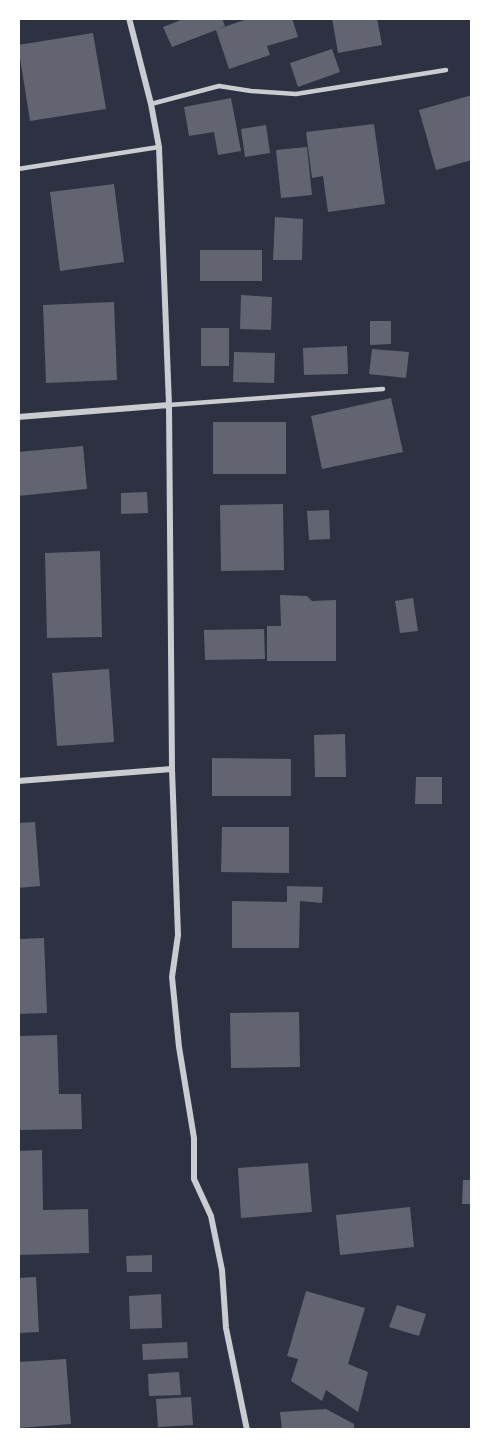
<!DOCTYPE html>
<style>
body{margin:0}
#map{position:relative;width:490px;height:1448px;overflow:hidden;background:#2d3142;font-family:"Noto Sans",sans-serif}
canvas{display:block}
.frame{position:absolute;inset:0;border:20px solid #fff;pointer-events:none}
</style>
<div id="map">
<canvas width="490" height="1448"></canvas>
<div class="frame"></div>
</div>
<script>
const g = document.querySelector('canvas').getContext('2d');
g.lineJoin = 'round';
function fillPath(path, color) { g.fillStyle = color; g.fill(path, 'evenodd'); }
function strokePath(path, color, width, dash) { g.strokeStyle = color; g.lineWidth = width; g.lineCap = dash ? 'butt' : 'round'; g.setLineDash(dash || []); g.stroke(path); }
const building = new Path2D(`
 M186,18H222L225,26L218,29L250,18H257L258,20L265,18H292L298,37L267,46L270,55L229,69L216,30L172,47L163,27Z
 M332,18H377L382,45L338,53Z
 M93,33L106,109L30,121L18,45Z
 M332,49L340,72L298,87L290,63Z
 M472,95V160L436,170L419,110Z
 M231,98L241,151L218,155L214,132L189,136L184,107Z
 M374,124L385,204L328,212L323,176L312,178L306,132Z
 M266,125L270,153L245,157L241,129Z
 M307,147L312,195L281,198L276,150Z
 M114,184L124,262L60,271L50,192Z
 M275,217L303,219L302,260H273Z
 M200,250H262V281H200Z
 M241,295L272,297L271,330L240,329Z
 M114,302L117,380L46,383L43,305Z
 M370,321H391V344L370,345Z
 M201,328H229V366H201Z
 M347,346L348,374L304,375L303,348Z
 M372,349L409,352L406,378L369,374Z
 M234,352L275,353L274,383L233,382Z
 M391,398L403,452L322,469L311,416Z
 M213,422H286V474H213Z
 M83,446L87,489L18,496V452Z
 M147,492L148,513L121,514V493Z
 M283,504L284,570L221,571L220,505Z
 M329,510L330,539L309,540L307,511Z
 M100,551L102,637L47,638L45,553Z
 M280,595L307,596L312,601L336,600V661H267V626H281Z
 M413,598L418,631L400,633L395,601Z
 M264,629L265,659L205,660L204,630Z
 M109,669L114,742L57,746L52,673Z
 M345,734L346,777H315L314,735Z
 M212,758L291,759V796H212Z
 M416,777H442V804H415Z
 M35,822L40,886L18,888V823Z
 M222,827H289V873L221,872Z
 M287,886L323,887L322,903L300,901L299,948H232V901L287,902Z
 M44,938L47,1013L18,1014V939Z
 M299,1012L300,1067L231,1068L230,1013Z
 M57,1035L59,1094H81L82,1129L18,1130V1036Z
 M42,1150L43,1210L88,1209L89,1253L18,1255V1151Z
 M308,1163L312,1212L241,1218L238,1168Z
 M463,1180H472V1204H462Z
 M410,1207L414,1247L340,1255L336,1215Z
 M152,1255V1272H127L126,1256Z
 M36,1277L39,1332L18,1333V1278Z
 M306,1291L365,1308L348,1364L368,1372L358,1412L326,1390L322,1401L291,1381L298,1359L287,1356Z
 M161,1294L162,1328L130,1329L129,1296Z
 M397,1305L426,1314L419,1336L389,1327Z
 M187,1342L188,1358L143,1360L142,1344Z
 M66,1359L71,1424L18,1428V1362Z
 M179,1372L181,1395L149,1396L148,1374Z
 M191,1397L193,1425L158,1427L156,1399Z
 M326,1409L354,1424V1430H282L280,1412Z`);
const service = new Path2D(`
 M151,104L219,86L251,91L296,94L446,70
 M18,169L159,147
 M169,405L383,389`);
const minor = new Path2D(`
 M129,18L151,104L159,147L169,405L172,769L178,935L172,977L179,1047L194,1138V1179L211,1216L222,1270L226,1328L247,1430
 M18,417L169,405
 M18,781L172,769`);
fillPath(building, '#626471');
strokePath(service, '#caccd0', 4.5);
strokePath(minor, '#caccd0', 6);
</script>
